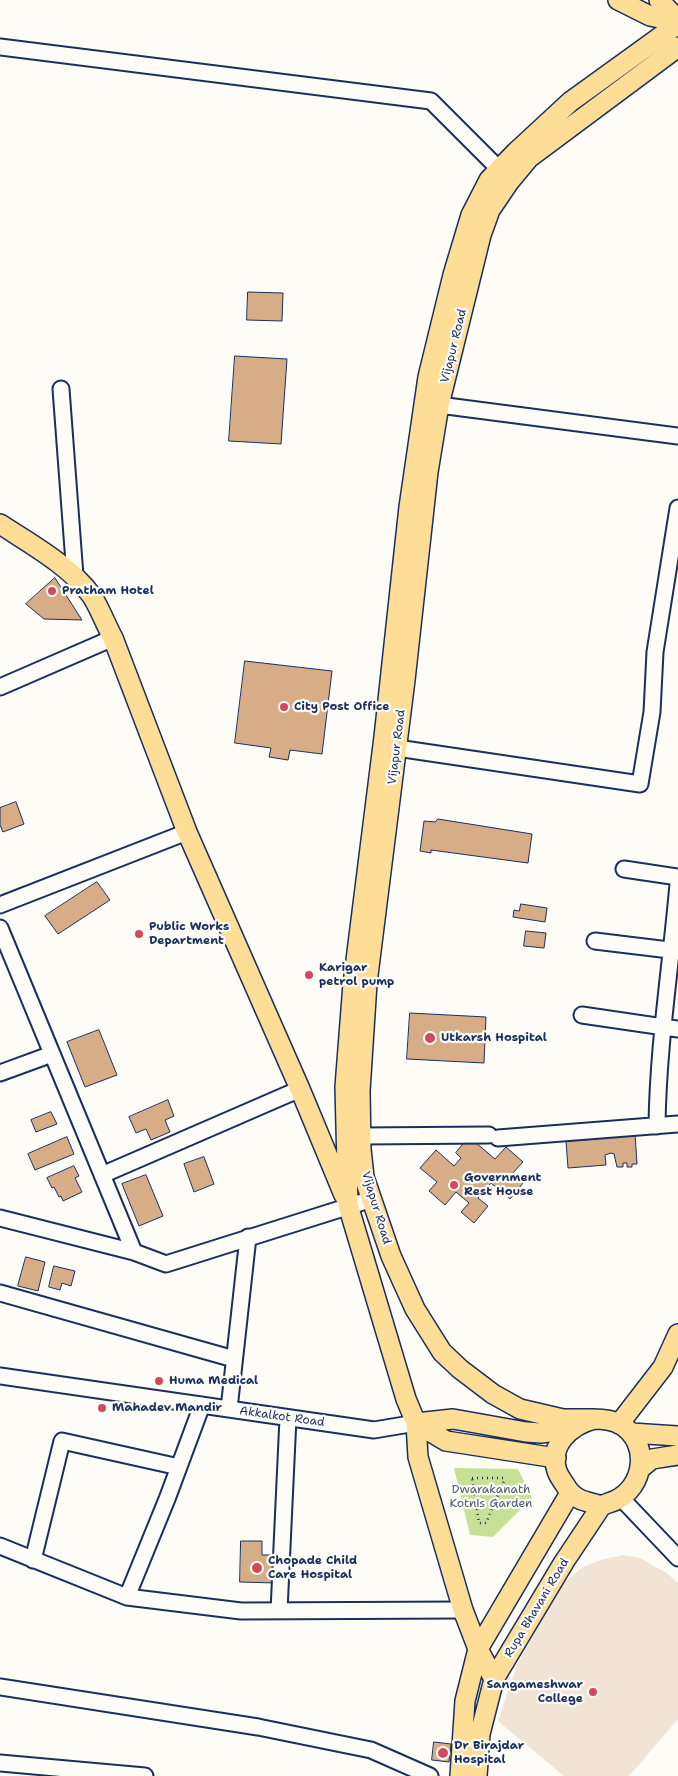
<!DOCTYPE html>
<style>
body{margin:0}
canvas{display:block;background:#fdfcf7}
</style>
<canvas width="678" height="1776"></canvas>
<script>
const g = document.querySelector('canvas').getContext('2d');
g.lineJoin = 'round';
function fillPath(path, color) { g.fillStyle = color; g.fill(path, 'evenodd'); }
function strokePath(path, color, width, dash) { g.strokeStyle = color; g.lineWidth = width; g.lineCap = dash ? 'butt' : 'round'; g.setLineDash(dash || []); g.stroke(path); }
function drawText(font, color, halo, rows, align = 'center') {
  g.font = font + ' "Shantell Sans",sans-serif'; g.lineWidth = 4.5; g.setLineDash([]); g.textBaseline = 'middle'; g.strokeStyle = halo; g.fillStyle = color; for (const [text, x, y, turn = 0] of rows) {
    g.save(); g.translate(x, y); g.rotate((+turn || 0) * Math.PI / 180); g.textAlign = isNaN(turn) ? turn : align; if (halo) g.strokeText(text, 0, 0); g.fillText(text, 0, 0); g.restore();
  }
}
const built = new Path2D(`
 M623,1555L640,1558L668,1574L678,1583V1719L629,1776H564L498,1721L517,1665L562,1584L583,1567L601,1560Z`);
const green = new Path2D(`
 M454,1468L518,1469L532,1498L493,1537L470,1535Z`);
const building = new Path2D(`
 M248,292L283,293L282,321L247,320Z
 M235,356L287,359L281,444L229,441Z
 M55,578L82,620L44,619L26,604Z
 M245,661L332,671L322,754L290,750L288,760L269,757L271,748L235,743Z
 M16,802L24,824L3,832L0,825V808Z
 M438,819L532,834L528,863L431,850V853L420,851L424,821L435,822Z
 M97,882L110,900L58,934L45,916Z
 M521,904L547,908L545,922L513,917L514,910L519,911Z
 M526,931L546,933L544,948L524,946Z
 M410,1013L486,1017L484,1063L407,1059Z
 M99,1030L117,1075L85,1087L67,1042Z
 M168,1100L174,1116L165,1120L170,1132L151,1140L146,1129L136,1133L129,1117Z
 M51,1112L57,1124L36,1132L31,1120Z
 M635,1133L637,1164H632V1167H627V1163H623V1167H617L614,1154L611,1153L605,1155L606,1165L568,1168L566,1141L598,1139V1136Z
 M67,1137L74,1154L35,1170L28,1154Z
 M469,1137L495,1159L506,1147L523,1162L512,1174L523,1183L510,1199L491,1183L478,1198L488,1206L474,1223L461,1212L469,1203L456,1192L445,1205L429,1191L437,1182L420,1168L436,1150L454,1166L461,1158L456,1153Z
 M204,1157L214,1184L194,1192L184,1164Z
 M74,1166L79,1176L75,1178L82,1192L63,1201L61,1196L59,1197L54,1187L52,1188L47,1178Z
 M146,1175L163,1216L139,1226L122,1184Z
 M26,1257L45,1262L38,1291L18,1286Z
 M54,1266L75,1271L71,1286L62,1283L60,1290L49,1287Z
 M241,1541H262V1555H276L275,1583L240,1582Z
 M434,1742L451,1744L449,1762L432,1760Z`);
const path = new Path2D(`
 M472,1478H503L504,1481L486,1523H479Z`);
const minor = new Path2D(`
 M0,47L431,101L499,169
 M61,389L75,576
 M439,405L678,436
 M0,687L113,638
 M397,748L640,784L652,712L655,652L678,508
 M624,869L678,877
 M0,905L187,832
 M0,928L134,1252
 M595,941L678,951
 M582,1015L678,1029
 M0,1073L52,1054
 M657,1126C658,1045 671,965 678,884
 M361,1136L489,1135
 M498,1138L678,1124
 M102,1175L300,1089
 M0,1218L134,1252L166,1264L372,1199
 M0,1293L234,1359
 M0,1376L374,1430L416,1423
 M229,1409L248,1237
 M621,1498L678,1558
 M0,1546L127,1597L241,1611L463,1610
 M33,1560L62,1441L179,1467
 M127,1597L167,1499L202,1405
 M279,1611L288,1418
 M0,1687L258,1727L371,1750L430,1776
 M0,1763L145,1776`);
const major = new Path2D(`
 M618,0L650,16L678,22
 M659,0L678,20
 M0,524C32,545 69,565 92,596C100,609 106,625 113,638L187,832L300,1089L344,1195
 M594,1419H563L520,1409L493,1394L460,1369L442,1352L415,1309L391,1256L364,1177L361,1149L360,1091L367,983L405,680L428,472L439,405L481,235L490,210L509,182L529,158L678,47
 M594,1419C603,1419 612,1420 620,1424C651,1442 645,1488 614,1501C611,1502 606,1504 603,1505C599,1506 593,1503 588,1502C579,1500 572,1496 567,1488C564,1483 559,1477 557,1471C548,1445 571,1425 594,1419Z
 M619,1424L663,1367L678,1334
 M631,1433L678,1436
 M556,1458L446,1441L416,1423L406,1399L348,1205L345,1087L353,984L384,737L409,507L428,377L453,275L471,215L489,180L516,152L570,102L678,24
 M641,1468L652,1459L678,1455
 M494,1679L478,1649L463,1610L418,1457L416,1423L453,1419L526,1432L541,1433L571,1429
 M460,1776L465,1701L478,1649L570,1493
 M477,1776L480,1734L494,1679L564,1562L602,1505`);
const markers = [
 [52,591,5,"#d1495b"],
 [284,707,5,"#d1495b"],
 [139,934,5,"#d1495b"],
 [309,975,5,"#d1495b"],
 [430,1038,6,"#d1495b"],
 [454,1185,5,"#d1495b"],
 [159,1381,5,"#d1495b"],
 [102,1408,5,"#d1495b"],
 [257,1568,6,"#d1495b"],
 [593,1692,5,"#d1495b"],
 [443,1753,6,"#d1495b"]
];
const streetNames = [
 ["Vijapur Road",454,346,-76],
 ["Vijapur Road",397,747,-83],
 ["Vijapur Road",376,1208,73],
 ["Akkalkot Road",282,1417,8],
 ["Rupa Bhavani Road",537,1608,-59]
];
const poiNames = [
 ["Pratham Hotel",62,591],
 ["City Post Office",294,707],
 ["Public Works",149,927],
 ["Department",149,941],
 ["Karigar",319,968],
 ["petrol pump",319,982],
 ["Utkarsh Hospital",441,1038],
 ["Government",464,1178],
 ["Rest House",464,1192],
 ["Huma Medical",169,1381],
 ["Mahadev Mandir",112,1408],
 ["Chopade Child",268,1561],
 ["Care Hospital",268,1575],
 ["Sangameshwar",583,1685,"right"],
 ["College",583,1699,"right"],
 ["Dr Birajdar",454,1746],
 ["Hospital",454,1760]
];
const parkNames = [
 ["Dwarakanath",491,1490],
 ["Kotnis Garden",491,1504]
];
fillPath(built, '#f1e4d5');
fillPath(green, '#c8e096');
fillPath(building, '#d6ad87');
strokePath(building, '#1b2f5e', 1);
strokePath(minor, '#1b2f5e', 19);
strokePath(major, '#1b2f5e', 22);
strokePath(path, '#1b2f5e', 2.5, [1, 4]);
strokePath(minor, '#fdfcf7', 15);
strokePath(major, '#fedd96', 19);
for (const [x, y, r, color] of markers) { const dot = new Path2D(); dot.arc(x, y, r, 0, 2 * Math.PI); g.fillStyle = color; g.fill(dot); strokePath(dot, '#fdfcf7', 2); }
drawText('12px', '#1b2f5e', '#fdfcf7', streetNames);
drawText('bold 12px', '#1b2f5e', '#fdfcf7', poiNames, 'left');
drawText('12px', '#465b6c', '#fdfcf7', parkNames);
</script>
